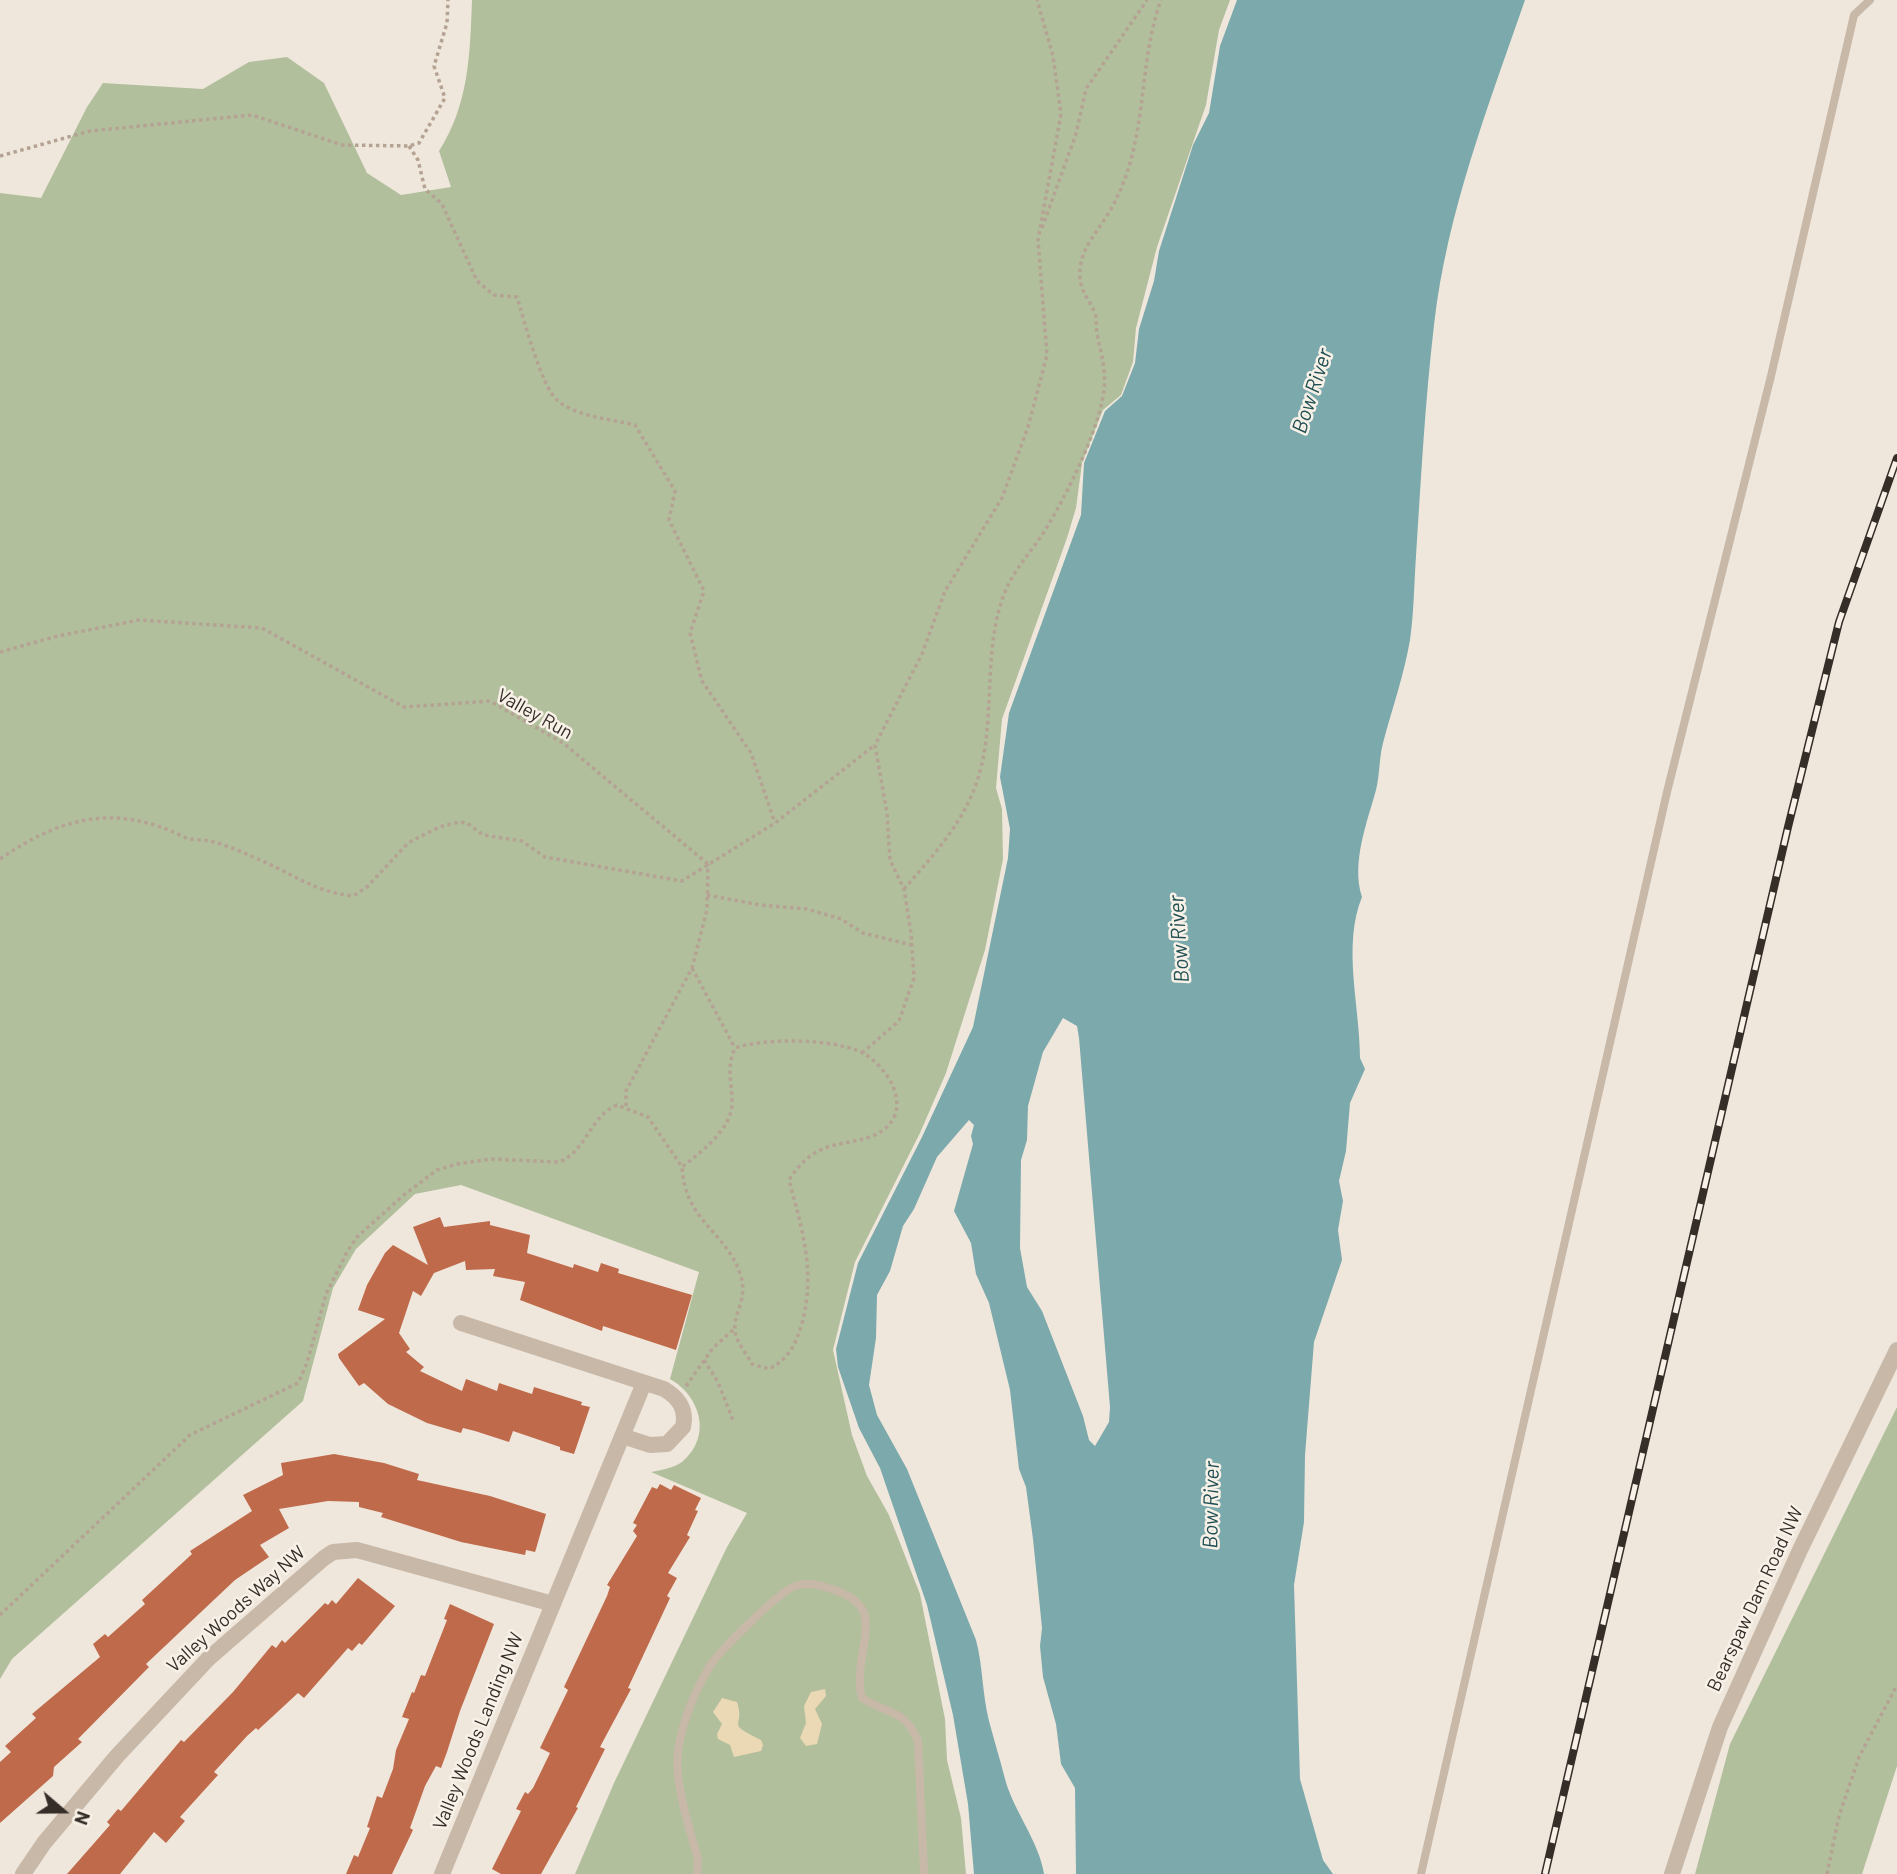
<!DOCTYPE html>
<style>
body{margin:0}
#map{position:relative;width:1897px;height:1874px;overflow:hidden;background:#f0e7dc;font-family:Barlow,sans-serif}
canvas{display:block}
.north{position:absolute;left:28px;top:1776px;width:70px;height:70px;-webkit-text-stroke:5px #f8f1e8;paint-order:stroke;rotate:110deg;font-size:19px;font-weight:700;line-height:28px;text-align:center;color:#352d28}
.north::after{content:'';display:block;margin:auto;width:24px;height:32px;background:#352d28;clip-path:polygon(50% 0,100% 100%,50% 72%,0 100%)}
</style>
<div id="map">
<canvas width="1897" height="1874"></canvas>
<div class="north">N</div>
</div>
<script>
const g = document.querySelector('canvas').getContext('2d');
g.lineJoin = 'round';
function fillPath(path, color) { g.fillStyle = color; g.fill(path, 'evenodd'); }
function strokePath(path, color, width, dash) { g.strokeStyle = color; g.lineWidth = width; g.lineCap = dash ? 'butt' : 'round'; g.setLineDash(dash || []); g.stroke(path); }
function drawText(font, color, halo, rows, align = 'center') {
  g.font = font + ' Barlow,sans-serif'; g.lineWidth = 5; g.setLineDash([]); g.textBaseline = 'middle'; g.strokeStyle = halo; g.fillStyle = color; for (const [text, x, y, turn = 0] of rows) {
    g.save(); g.translate(x, y); g.rotate((+turn || 0) * Math.PI / 180); g.textAlign = isNaN(turn) ? turn : align; if (halo) g.strokeText(text, 0, 0); g.fillText(text, 0, 0); g.restore();
  }
}
const green = new Path2D(`
 M472,0H1230L1219,30L1206,105L1157,247L1136,328L1133,362L1121,395L1103,410L1082,463L1076,508L1067,538L1002,719L996,788L1002,809L1003,859L985,950L946,1073L920,1133L855,1262L833,1350L852,1435L867,1476L889,1515L920,1594L945,1719L947,1760L961,1818L966,1874H575L614,1783L727,1547L747,1513L651,1472C661,1470 674,1468 682,1462C713,1436 700,1396 670,1379L699,1272L461,1185L415,1194L356,1249L333,1288L303,1401L12,1659L0,1679V193L41,198L87,107L103,83L203,89L249,62L287,57L324,83L367,173L401,195L451,187L439,151C469,104 470,54 472,0Z
 M1897,1407V1766L1862,1874H1695L1730,1744Z`);
const sand = new Path2D(`
 M825,1689L826,1696L815,1709L822,1724L817,1744L806,1746L800,1738L806,1723L804,1706L811,1692Z
 M722,1698L737,1702C746,1729 723,1721 761,1740L763,1745L761,1751L734,1757L730,1745L718,1739L717,1734L722,1724L713,1712Z`);
const water = new Path2D(`
 M1237,0H1525C1488,107 1447,212 1434,325C1425,402 1421,479 1416,556C1414,585 1414,612 1410,640C1404,675 1392,709 1383,743C1379,758 1380,774 1376,790C1367,823 1351,863 1362,897C1342,946 1360,1006 1360,1058L1365,1069L1350,1103L1346,1151L1339,1181L1343,1201L1338,1230L1342,1260L1314,1342L1305,1455L1304,1522L1294,1585L1300,1779L1323,1860L1333,1874H1076L1075,1788L1061,1764L1056,1724L1043,1677L1040,1646L1042,1628L1033,1539L1026,1487L1019,1469L1010,1390L989,1303L976,1274L971,1243L954,1211L973,1144L971,1136L974,1125L969,1120L937,1157L914,1209L903,1226L890,1271L877,1295L876,1338L869,1385L877,1415L907,1469L976,1640C983,1666 982,1694 989,1721C994,1740 1000,1759 1005,1779C1014,1812 1039,1841 1044,1874H974L968,1804L953,1715L927,1605L880,1468L859,1428L838,1367L836,1349L858,1263L922,1137L973,1027L1008,858L1010,829L1000,777L1009,713L1081,515L1084,463L1105,411L1122,396L1135,363L1139,329L1154,281L1159,251L1193,145L1209,113L1220,46ZM1063,1018L1077,1026L1079,1038L1110,1407L1109,1422L1095,1446L1089,1440L1083,1416L1042,1311L1027,1287L1020,1248L1021,1160L1027,1140L1028,1106L1043,1052Z`);
const building = new Path2D(`
 M440,1217L444,1227L490,1221V1225L530,1235L527,1253L573,1268L574,1264L598,1272L601,1263L619,1269L618,1273L692,1295L676,1350L603,1326L602,1331L520,1300L525,1282L493,1276L495,1269L466,1270L465,1261L434,1273L421,1296L413,1291L399,1333L410,1349L406,1352L424,1367L420,1371L462,1391L466,1379L497,1391L499,1383L532,1394L534,1387L582,1402L581,1405L590,1407L574,1454L560,1450V1447L513,1431L509,1442L475,1431L463,1428L461,1433L427,1423L388,1404L364,1383L359,1386L339,1358L338,1354L385,1319L358,1310L367,1285L385,1253L393,1245L428,1265L413,1227Z
 M334,1454L384,1463L419,1474L417,1480L490,1496L546,1514L536,1549L535,1552L526,1550L525,1555L461,1542L381,1517L383,1513L359,1507V1502L328,1501L279,1509L289,1528L260,1545L269,1557L235,1580L146,1664L149,1667L78,1739L82,1742L54,1767L53,1776L0,1823V1762L11,1752L5,1746L36,1718L32,1714L100,1657L93,1644L105,1634L108,1637L145,1604L142,1600L192,1554L190,1551L252,1511L243,1495L283,1475L281,1463Z
 M660,1484L671,1490L674,1485L701,1498L695,1510L698,1511L687,1535L690,1537L668,1573L677,1578L667,1596L670,1598L628,1688L631,1689L600,1747L605,1749L576,1807L578,1808L541,1874H501L492,1869L521,1811L516,1809L525,1792L528,1794L533,1788L550,1753L540,1748L568,1690L564,1687L607,1596L610,1587L607,1585L637,1536L633,1531L637,1525L633,1523L652,1487L657,1489Z
 M358,1578L395,1606L362,1645L359,1643L352,1651L348,1648L304,1698L298,1693L258,1730L256,1728L247,1736L214,1772L218,1775L180,1817L185,1821L166,1843L154,1832L120,1874H67L110,1825L107,1822L118,1809L121,1811L181,1740L184,1742L233,1692L272,1645L276,1648L282,1640L285,1643L325,1603L328,1605L332,1600L336,1604Z
 M450,1604L494,1624L460,1711L447,1752L441,1768L436,1766L425,1786L410,1828L413,1830L392,1874H346L354,1855L358,1857L370,1828L367,1827L377,1796L382,1798L393,1769L396,1750L409,1719L402,1717L412,1692L414,1693L421,1675L425,1676L447,1620L444,1619Z`);
const path = new Path2D(`
 M409,146L418,160L425,189L442,204L477,281L494,295L517,297C524,319 541,386 557,400C576,417 611,419 635,425L675,491L669,520L704,591L690,633L702,681L751,753L775,823
 M0,156L90,131L252,115L342,145L409,146L419,143L445,98L434,66L447,23L448,0
 M1042,228L1076,134L1086,89L1147,0
 M0,652L58,636L139,620L262,628L404,707L490,701L563,743L708,864
 M0,859C61,817 115,803 184,837C192,841 202,839 210,841C226,845 245,853 260,860C293,874 315,892 353,896L367,887L408,843L439,827L459,822L467,823L483,835L522,841L545,857L682,881L775,823L875,745
 M904,889C932,857 964,822 977,781C996,726 983,660 1001,603C1011,570 1031,554 1047,527C1066,496 1095,437 1102,401C1108,376 1102,357 1097,334C1096,327 1097,319 1095,313C1088,297 1078,289 1080,269C1082,246 1100,229 1111,209C1150,139 1136,70 1161,0
 M707,895L760,905L807,909L841,919L863,933L912,945
 M692,968L735,1048
 M862,1053L899,1021L914,978L911,933L904,889L890,860L887,813L875,745L922,654L945,591L1002,498L1028,427L1047,355L1038,240L1061,114L1053,56L1037,0
 M626,1106V1091L692,968L707,910L708,864
 M704,1360L718,1382L734,1423
 M686,1386L713,1348L734,1329
 M0,1615L190,1435L298,1383L307,1363L326,1294L347,1252L357,1237L405,1194L437,1170L457,1164L491,1159L559,1162C586,1152 590,1116 617,1105L648,1117L682,1167C701,1152 732,1129 732,1103C732,1082 726,1067 735,1048C765,1038 833,1038 863,1053C874,1059 886,1072 892,1084C896,1093 899,1104 895,1115C883,1143 849,1139 825,1148C809,1154 798,1166 789,1180C802,1229 816,1272 802,1323C796,1344 789,1359 769,1369L752,1364C747,1354 736,1342 735,1331C733,1312 749,1299 740,1273C725,1231 685,1221 682,1167
 M1827,1874L1839,1816L1859,1757L1897,1685`);
const lane = new Path2D(`
 M697,1874L698,1859C689,1828 672,1776 679,1745C684,1718 696,1688 710,1666C719,1651 780,1591 795,1586C806,1582 821,1585 832,1589C843,1593 856,1598 862,1609C874,1630 853,1668 862,1698C888,1715 904,1708 918,1741L924,1874
 M1421,1874L1667,792L1771,376L1854,15L1870,0`);
const street = new Path2D(`
 M461,1323L664,1389C679,1398 687,1409 683,1427L667,1444L650,1445L622,1436
 M23,1874L44,1843L117,1756L208,1659L324,1558L333,1552L357,1550L553,1604
 M442,1874L644,1383
 M1672,1874L1720,1727L1800,1550L1897,1350`);
const rail = new Path2D(`
 M1545,1874L1788,827L1839,622L1897,458`);
const streetNames = [
 ["Valley Run",535,714,29],
 ["Bearspaw Dam Road NW",1755,1599,-65],
 ["Valley Woods Way NW",236,1609,-42],
 ["Valley Woods Landing NW",478,1731,-68]
];
const waterNames = [
 ["Bow River",1312,391,-72],
 ["Bow River",1179,939,-94],
 ["Bow River",1211,1505,-89]
];
fillPath(green, '#b2bf9d');
fillPath(sand, '#ead9b4');
fillPath(water, '#7ca9ac');
fillPath(building, '#bf6a4b');
strokePath(path, '#b4a293', 3.5, [3.5, 3.5]);
strokePath(lane, '#c8b8a8', 8);
strokePath(street, '#c8b8a8', 16);
strokePath(rail, '#352d28', 8);
strokePath(rail, '#f8f1e8', 5, [16]);
drawText('19px', '#352d28', '#f8f1e8', streetNames);
drawText('italic 21px', '#205054', '#f8f1e8', waterNames);
</script>
